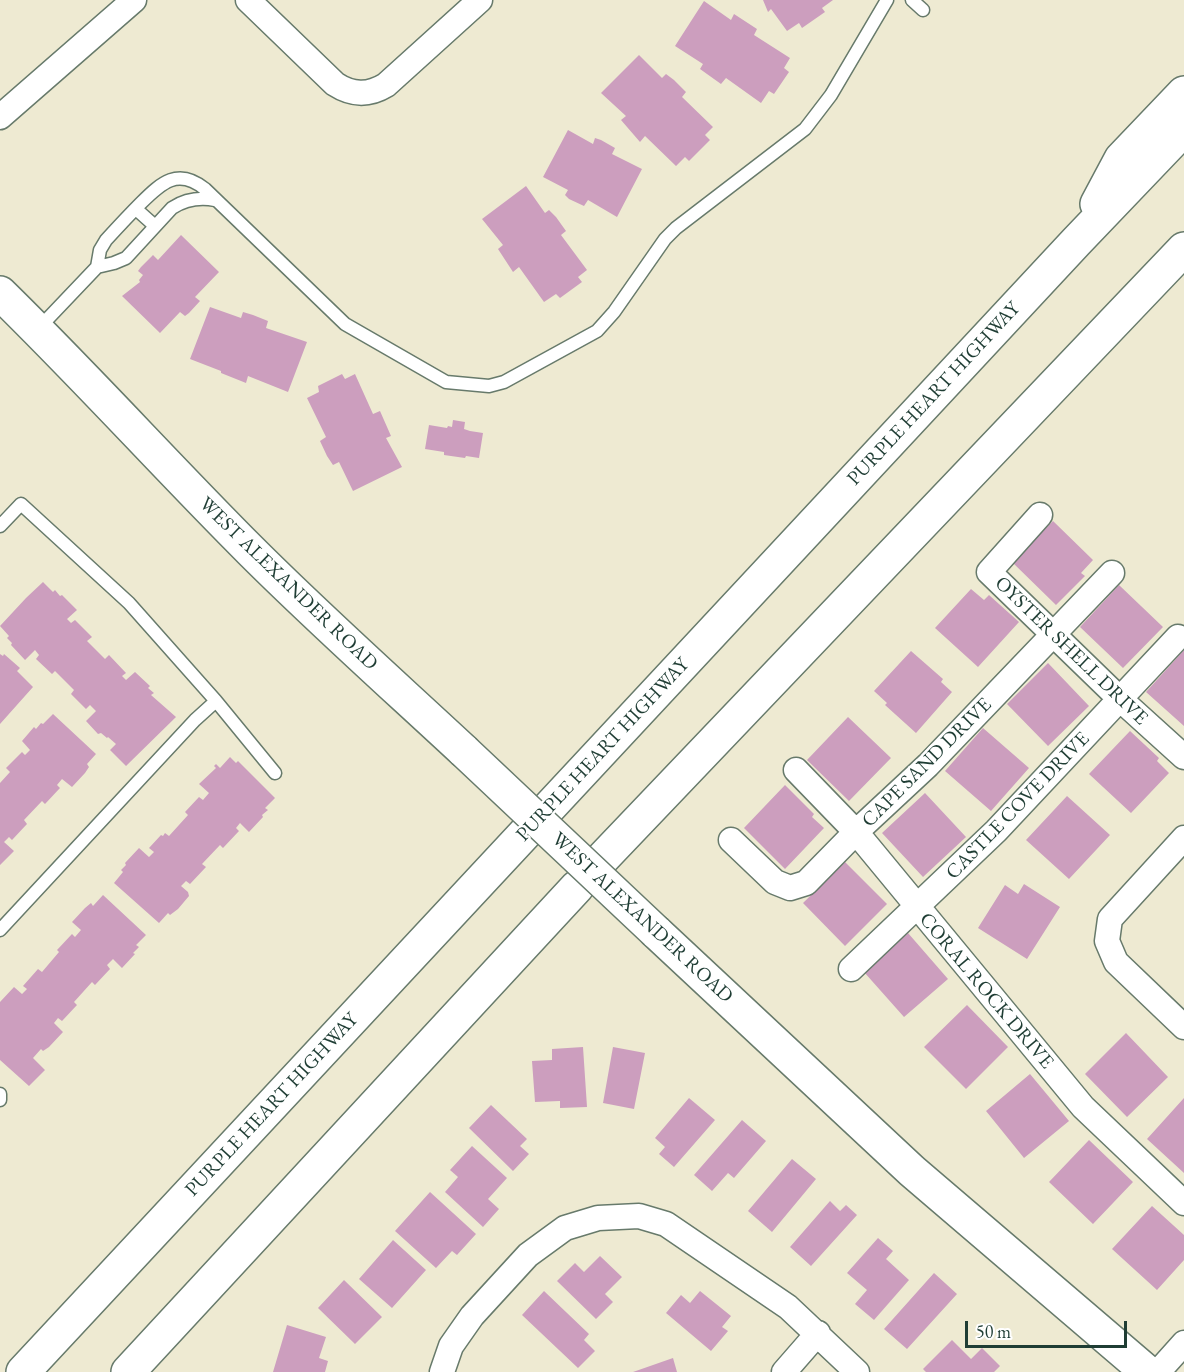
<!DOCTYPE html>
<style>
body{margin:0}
#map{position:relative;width:1184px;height:1372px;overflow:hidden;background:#eeead2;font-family:"EB Garamond",serif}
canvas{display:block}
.scale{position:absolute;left:965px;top:1321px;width:162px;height:27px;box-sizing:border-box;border:3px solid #1f3d34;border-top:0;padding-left:8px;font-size:18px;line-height:21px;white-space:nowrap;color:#1f3d34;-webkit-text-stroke:4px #fff;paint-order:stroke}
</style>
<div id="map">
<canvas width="1184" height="1372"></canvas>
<div class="scale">50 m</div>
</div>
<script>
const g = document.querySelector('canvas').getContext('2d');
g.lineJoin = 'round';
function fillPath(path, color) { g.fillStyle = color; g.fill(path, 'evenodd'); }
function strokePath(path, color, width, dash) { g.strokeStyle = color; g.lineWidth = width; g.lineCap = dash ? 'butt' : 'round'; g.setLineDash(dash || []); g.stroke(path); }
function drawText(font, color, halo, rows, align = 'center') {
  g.font = font + ' "EB Garamond",serif'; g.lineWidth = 4.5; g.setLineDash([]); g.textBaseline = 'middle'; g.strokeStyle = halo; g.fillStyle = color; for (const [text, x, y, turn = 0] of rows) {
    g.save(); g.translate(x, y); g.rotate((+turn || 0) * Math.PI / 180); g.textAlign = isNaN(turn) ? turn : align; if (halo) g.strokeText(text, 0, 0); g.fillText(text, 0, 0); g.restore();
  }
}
const building = new Path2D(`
 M763,0H833L822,8L825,12L802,28L799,23L787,31L771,9L768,12Z
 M704,1L731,20L734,14L757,29L754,35L790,58L784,68L789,72L774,94L769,91L761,103L726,78L721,84L700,69L703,64L675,46Z
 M639,55L662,78L666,74L674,80L686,92L682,97L713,127L705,135L710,140L689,161L685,157L676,166L645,136L640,142L621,120L626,116L601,93Z
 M568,130L593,144L595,138L601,140L615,148L612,154L642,169L617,217L588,200L584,206L569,199L565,195L568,190L543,177Z
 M526,186L545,213L549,210L556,217L566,231L561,235L587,270L578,277L582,282L560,298L556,294L544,302L519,267L513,272L498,249L503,245L482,219Z
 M181,235L219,272L195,297L200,301L189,313L185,316L180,312L160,333L122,296L140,282L139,280L143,275L138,271L141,267L153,255L158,260Z
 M210,307L241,318L243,312L253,315L268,321L266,328L307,342L288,392L248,376L246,383L221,373V371L190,359Z
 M342,374L345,379L355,374L373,414L380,411L391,436L386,438L402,467L353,491L339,462L333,465L327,456L320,441L326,437L307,398L319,392L318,386Z
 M453,420L465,422L464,429L470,431L483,433L479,458L466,456L465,458L444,455V452L425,449L429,425L447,428L448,426L452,427Z
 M1053,521L1093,560L1081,573L1085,576L1056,605L1012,562Z
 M43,582L53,592L55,590L60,596L62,595L77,610L67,619L71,623L75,620L92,637L87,641L105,659L109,655L126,673L122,676L126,680L135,672L150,686L148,688L154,693L151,695L176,717L126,766L110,750L116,744L108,737L107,738L101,733L98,734L86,721L96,711L90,705L86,709L71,694L74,690L55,671L52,674L36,659L39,655L35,650L25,660L11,645L12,643L7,638L9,636L0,626L26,598Z
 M1119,585L1163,627L1123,668L1080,627Z
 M971,589L984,600L989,595L1019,622L978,667L935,628Z
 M1184,650V726L1146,692Z
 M911,651L943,679L941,682L952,692L916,733L885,705L887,703L874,691Z
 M0,654L3,656L4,654L20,668L17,671L33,687L0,724Z
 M1048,663L1089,706L1048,746L1007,704Z
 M53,714L96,754L87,764L89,767L85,773L72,787L62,779L57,785L60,788L45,804L42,801L24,820L27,824L12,840L9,837L4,842L14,851L0,865V783L10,772L6,768L22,752L25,755L30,750L22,741L34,727L36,729L41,723L43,724Z
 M848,717L891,758L849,801L807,760Z
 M983,728L1029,768L991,811L945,771Z
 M1130,731L1159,758L1157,761L1169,773L1131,813L1089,774Z
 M230,757L236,763L238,761L275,798L265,808L268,810L262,815L263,817L249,832L240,823L236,828L239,831L223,848L220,845L202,864L206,867L190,884L186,881L181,886L188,892L189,896L178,909L170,915L168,913L159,923L114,883L123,872L121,870L126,865L125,863L139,848L149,857L154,852L149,848L161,835L163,836L165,833L169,836L188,815L185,812L199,797L203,800L209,793L199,784L216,768L214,766L216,764L220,768Z
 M785,785L814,814L812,817L824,828L785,869L744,828Z
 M925,793L966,837L923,877L882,833Z
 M1067,796L1110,835L1069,879L1026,840Z
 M845,862L887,904L845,946L803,903Z
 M1024,884L1060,907L1027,959L978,928L1005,885L1018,894Z
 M103,895L146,935L136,945L139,947L133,953L135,954L122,968L113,959L107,965L110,969L95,985L92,982L74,1002L77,1005L62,1021L58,1018L54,1023L63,1032L49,1047L43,1051L41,1049L33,1058L45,1070L29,1086L0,1060V1002L14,987L22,994L27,989L23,986L38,969L42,972L59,952L57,950L72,934L75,937L81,930L72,922L85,908L91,903L93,906Z
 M908,933L948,979L904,1017L864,972Z
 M967,1005L1008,1047L966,1089L924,1047Z
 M1126,1033L1168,1077L1127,1117L1085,1074Z
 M583,1047L587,1107L560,1108V1101L535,1102L532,1061L552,1060V1049Z
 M613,1047L645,1053L634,1109L603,1103Z
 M1030,1074L1069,1121L1024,1158L986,1111Z
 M689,1098L715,1120L674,1167L659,1154L665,1147L655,1138Z
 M1184,1098V1173L1147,1139Z
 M491,1105L527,1139L520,1146L529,1154L513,1171L469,1128Z
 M742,1120L766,1141L734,1178L728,1173L712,1191L694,1175Z
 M1089,1140L1133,1182L1093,1224L1049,1182Z
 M472,1146L507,1178L488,1199L499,1209L483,1227L445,1192L458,1177L450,1170Z
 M792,1159L816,1179L772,1232L748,1211Z
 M430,1192L476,1234L457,1255L452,1251L436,1268L395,1231Z
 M830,1201L840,1211L846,1205L857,1215L811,1266L790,1247Z
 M1152,1206L1184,1235V1260L1157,1290L1112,1249Z
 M878,1238L893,1251L886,1259L909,1280L874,1320L855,1304L867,1290L847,1273Z
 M393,1240L426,1270L392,1308L359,1279Z
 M600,1256L622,1277L605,1294L613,1302L596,1319L557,1281L575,1263L584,1272Z
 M934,1273L957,1294L907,1349L884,1329Z
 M344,1280L382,1317L355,1344L318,1308Z
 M544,1291L589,1334L584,1340L595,1351L578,1368L522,1315Z
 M700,1291L731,1316L722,1327L728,1331L711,1351L666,1313L681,1295L690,1303Z
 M287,1325L326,1337L319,1358L328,1361L325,1372H273Z
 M952,1340L971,1359L982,1348L1000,1366L994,1372H926L923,1369Z
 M673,1358L677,1372H633Z`);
const lane = new Path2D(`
 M912,0L923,10
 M136,209L155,226
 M97,267L114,263L126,258L172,208C186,199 199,197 215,200
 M38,329L97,267L100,250L106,240C117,228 129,215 141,203C161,183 178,167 205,189L345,324L446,382L489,386L504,382L597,331L614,312L665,239L676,228L805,129L831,95L887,0
 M0,526L21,504L129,603L216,701L275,773
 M0,930L195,720L216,701
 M0,1094V1100`);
const street = new Path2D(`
 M248,0L335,84C352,95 368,96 386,85L480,0
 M0,117L134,0
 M1040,515L989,572L1121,700L1184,757
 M796,770L856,832L1083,1107L1184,1203
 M1184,838L1110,919L1107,941L1116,962L1184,1027
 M731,840L775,882L790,888L806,883L856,832L928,765L1112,573
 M851,969L996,831L1178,637
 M442,1372L451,1346L472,1316L528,1255L565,1228L598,1218L639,1216L666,1224L788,1307L857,1372
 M784,1372L818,1333
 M1158,1372L1184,1343`);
const secondary = new Path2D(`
 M0,293C86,377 166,466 251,551C320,620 393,685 464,751
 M656,932L912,1171L1147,1372`);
const highway = new Path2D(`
 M1097,204L1121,159L1184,93
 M601,860L1184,249
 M23,1372L1076,242L1184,129
 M128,1372L577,887`);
const secondaryBridge = new Path2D(`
 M464,751L656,932`);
const streetNames = [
 ["PURPLE HEART HIGHWAY",934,394,-47],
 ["WEST ALEXANDER ROAD",288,584,44],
 ["OYSTER SHELL DRIVE",1071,651,44],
 ["PURPLE HEART HIGHWAY",603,750,-47],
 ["CAPE SAND DRIVE",927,763,-45],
 ["CASTLE COVE DRIVE",1018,806,-46],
 ["WEST ALEXANDER ROAD",642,918,43],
 ["CORAL ROCK DRIVE",986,991,50],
 ["PURPLE HEART HIGHWAY",272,1105,-47]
];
fillPath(building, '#cc9ebe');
strokePath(lane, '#677a6b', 15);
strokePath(street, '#677a6b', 27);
strokePath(secondary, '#677a6b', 36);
strokePath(highway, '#677a6b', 36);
strokePath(lane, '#fff', 12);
strokePath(street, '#fff', 24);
strokePath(secondary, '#fff', 33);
strokePath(highway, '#fff', 33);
strokePath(secondaryBridge, '#677a6b', 36, []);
strokePath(secondaryBridge, '#fff', 33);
drawText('20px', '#1f3d34', '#fff', streetNames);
</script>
